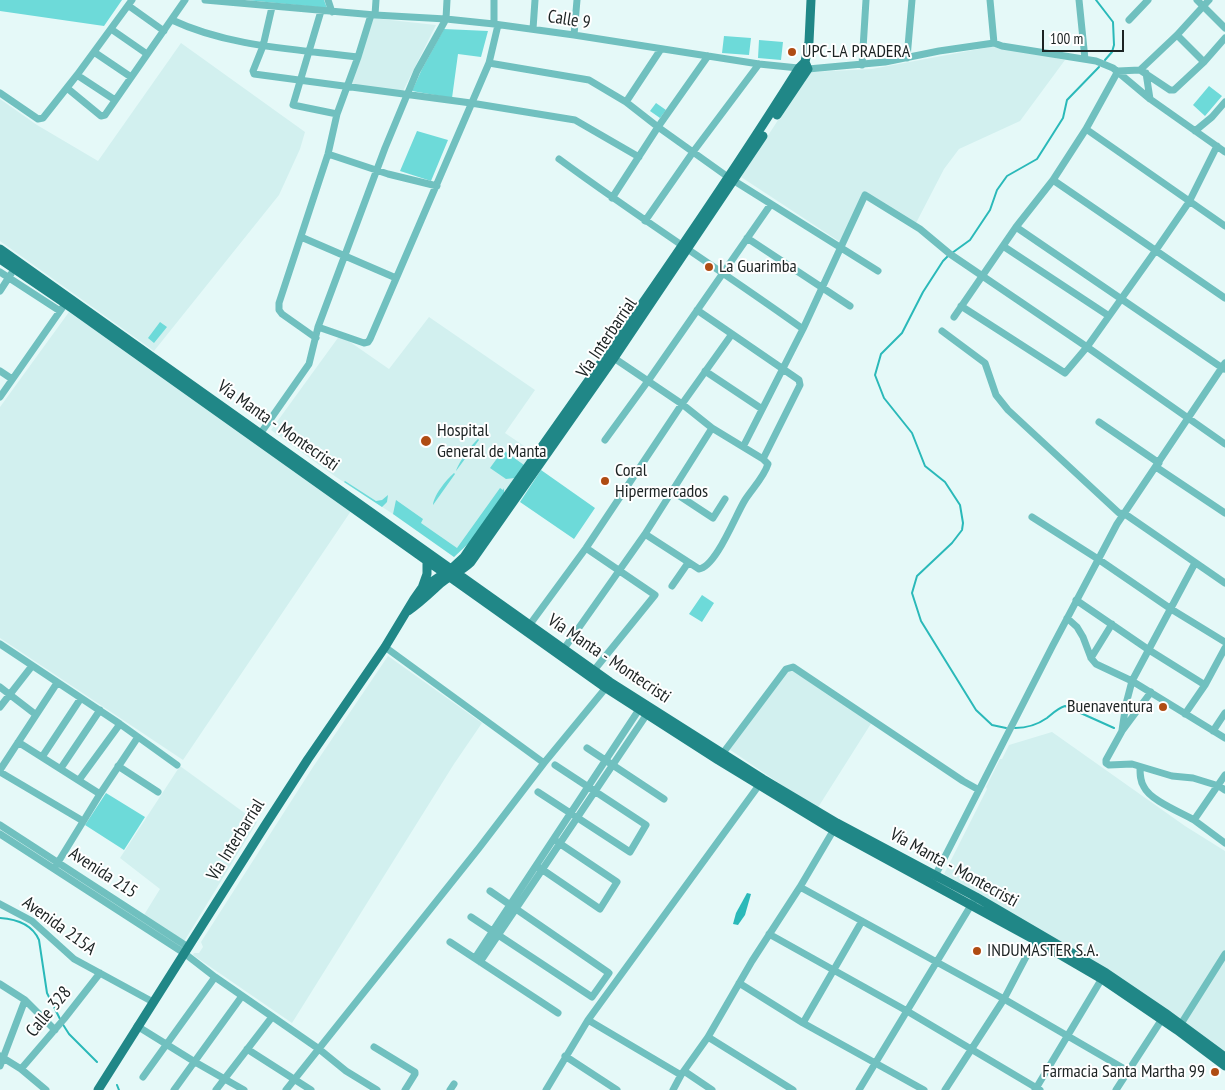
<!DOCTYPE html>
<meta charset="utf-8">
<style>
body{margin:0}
#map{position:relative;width:1225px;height:1090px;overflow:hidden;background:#e5f9f8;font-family:"PT Sans Narrow",sans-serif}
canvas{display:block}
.scale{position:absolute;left:1042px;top:30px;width:82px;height:22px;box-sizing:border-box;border:2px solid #1c2323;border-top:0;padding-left:6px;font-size:15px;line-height:18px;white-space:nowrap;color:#1c2323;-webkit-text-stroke:4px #fff;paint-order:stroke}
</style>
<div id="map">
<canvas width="1225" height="1090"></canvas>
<div class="scale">100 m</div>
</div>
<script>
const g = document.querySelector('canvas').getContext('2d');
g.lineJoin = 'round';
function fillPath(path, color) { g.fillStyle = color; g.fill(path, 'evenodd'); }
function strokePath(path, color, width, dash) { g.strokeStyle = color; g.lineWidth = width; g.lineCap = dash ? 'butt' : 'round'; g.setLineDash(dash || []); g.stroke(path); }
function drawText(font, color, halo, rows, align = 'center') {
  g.font = font + ' "PT Sans Narrow",sans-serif'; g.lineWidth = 4; g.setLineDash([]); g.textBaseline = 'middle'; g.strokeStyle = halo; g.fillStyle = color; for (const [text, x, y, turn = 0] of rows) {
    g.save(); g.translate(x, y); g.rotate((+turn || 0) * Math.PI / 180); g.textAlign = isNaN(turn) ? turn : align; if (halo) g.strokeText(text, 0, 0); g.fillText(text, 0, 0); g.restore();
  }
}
const built = new Path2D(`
 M372,18L436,25L403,91L350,84Z
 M181,43L305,132L300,149L279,195L154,351L0,241V99L37,125L98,161Z
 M995,46L1065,60L1020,121L959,149L944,169L916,223L864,191L840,242L741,177L808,74L812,72L872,69Z
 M69,312L256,439L351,511L183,760L0,638V407Z
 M429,317L535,390L505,433L533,452L470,542L454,557L393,514L336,477L271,430L340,335L389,369Z
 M388,656L482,723L454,764L292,1023L193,955L194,953H199L203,947L201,942L313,767Z
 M789,665L872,722L817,809L726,747Z
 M1052,732L1185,826L1225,851V1053L1098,965L944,874L987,789L986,787L1000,759H1002L1009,745Z
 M180,766L257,822L185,940H183L144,915L160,889L120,858Z`);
const green = new Path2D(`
 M0,0H122L104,26L0,11Z
 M246,0H324L327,8Z
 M444,29L488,31L481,57L458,54L452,98L412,91L422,69Z
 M724,36L751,38L749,55L722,53Z
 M759,40L783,42L781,60L758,58Z
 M1209,86L1222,96L1205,116L1193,105Z
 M656,103L666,110L660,118L650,111Z
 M417,131L448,140L431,181L400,171Z
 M160,322L167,327L154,343L148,338Z
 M478,439L479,440L456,471C459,462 471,445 478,439Z
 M503,450L524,465L515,478L506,479L490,468Z
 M541,470L595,508L574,539L520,502Z
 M454,473L455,474L433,505C434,495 446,480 454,473Z
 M345,481L376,501L382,500L388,495L387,502L382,507L344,482Z
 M500,488L503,490L504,488V493L470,542L454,557L393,514L396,500L423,519L421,523L457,548Z
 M702,595L714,603L702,622L689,614Z
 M106,793L145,817L124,850L85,825Z`);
const water = new Path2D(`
 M747,893L751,894L745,915L738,925L733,924L736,913Z`);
const stream = new Path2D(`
 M1096,0L1113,22L1114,45L1112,52L1105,60
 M952,253L970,240L990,210L997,190L1007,176L1037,159L1063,118L1067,100L1099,67
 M948,256L943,261L923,292L902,333L881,354L875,375L884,398L912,433L925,466L945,482L960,505L963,523L962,530L952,543L917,576L912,593L921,621L976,710L992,725L1006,728
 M1015,728C1027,728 1037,725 1047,718C1053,713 1058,708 1065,706L1114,728
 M0,918C16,919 32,924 39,940L47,993L60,1019
 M62,1023L69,1034L97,1062
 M117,1085L119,1090`);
const minor = new Path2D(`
 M205,0L375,15L446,19L494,24L574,35L759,64L808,69L885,62L939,51L994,43L1002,46L1096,61L1113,68L1150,99L1225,152
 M328,0L332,12
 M494,0V24
 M990,0L994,43
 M1079,0L1085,59
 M1197,0L1225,28
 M129,6L164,31
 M272,7L263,46L253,71L254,74L471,103L575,120L639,157
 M321,11L293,105L337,114
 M375,15L376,0
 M172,20C229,47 296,49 358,57
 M1129,20L1148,0
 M111,29L147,54
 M533,29L535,0
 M574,35L577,0
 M1177,35L1204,62
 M94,52L131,77
 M907,58L912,0
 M489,63L589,80L626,102L658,127L728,177L878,271
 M862,65L866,0
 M1140,70L1177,35L1209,0
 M1118,71L1140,70L1170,90H1174L1204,62L1225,38
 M1146,73L1150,99
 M77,75L115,100
 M67,88L101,116L105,115L185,0
 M0,93L38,119L43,118L77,75L132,0
 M626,102L661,49
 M1086,129L1225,226
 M1195,131L1212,117L1225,102
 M328,154L388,174L437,186
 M559,159C639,218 722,271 803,329
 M1053,180L1225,298
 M612,198L658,127L708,56
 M645,221L693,152L759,64
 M1016,227L1224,369
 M301,237L396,278
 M747,238L850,306
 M1003,246L1109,316
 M0,272L60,311
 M0,291L11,274
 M961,306L1065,373L1087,347L1156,250L1189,202L1217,146
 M697,310L799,380L800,385L763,459
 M954,317L1016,227L1053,180L1086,129L1118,71
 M318,327L364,343L368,342L370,339L489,63L498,25
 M942,331L985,363L996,395L1008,410L1119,513L1125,514L1225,583
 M316,338L282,314L279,310V303L328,154L337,114L358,57L371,15
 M0,371L12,379
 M705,371L762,409
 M0,397L67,301
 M1099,422L1159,463
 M258,437L309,364L318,327L385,148L417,71L446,19L447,0
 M605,440L648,381L771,204
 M743,447L803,329L865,195L920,229L950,254L1087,347L1225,444
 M1156,467L1225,513
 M672,491L713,518L725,499
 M1032,517L1098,559L1171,609L1225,642
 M645,534L699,569C716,567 736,514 745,500C752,489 764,477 768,464L763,459L712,428
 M586,548L655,595L591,674
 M672,586L688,563
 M1076,600L1149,650L1205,685
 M1067,618L1077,627L1083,637L1091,658L1096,664L1132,681L1225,738
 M528,627L586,548L682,404L732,334
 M0,644L120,724L177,765
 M385,647L544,763
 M561,653L645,534L712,428L682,404L611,356
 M1091,658L1112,624
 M0,687L35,714
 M1151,692L1122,731L1106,760V763L1109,765L1132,764L1172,776L1193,778L1219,786L1225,790
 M0,707L32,666
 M1185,714L1205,685L1225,648
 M1122,730L1126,704L1132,681L1195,563
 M1213,731L1225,713
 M18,742L100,794
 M587,748L664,799
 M42,757L81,698
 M720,757L786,669L793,667L963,781L979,790
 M118,766L158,792
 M1140,767C1140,774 1140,781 1144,787C1150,800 1180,812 1194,820L1225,775
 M61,768L100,710
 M0,770L57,683
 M0,772L83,821
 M79,780L120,724
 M538,792L630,852L646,825L555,765
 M1194,820L1225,843
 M0,825L188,947
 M0,834L184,953L215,977L319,1049L346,1071L377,1090
 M57,864L100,794L138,737
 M540,868L600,909L617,882L556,841
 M933,880L1052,647L1117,524L1225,363
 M800,887L1004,999L1128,1071
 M0,904L32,921L74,959L153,1002
 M471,917L592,997L609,973L490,891
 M769,934L907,1011L1040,1090
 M450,942L558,1013
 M475,958L642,705
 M480,962L649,711
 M739,983L803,1023L924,1090
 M0,984L25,1000L55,1030
 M588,1020L681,1075
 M803,1023L862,921
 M137,1026L195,1062L244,1090
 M1179,1027L1225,954
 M708,1037L793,1090
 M374,1047L415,1072V1074L405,1090
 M247,1049L311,1090
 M0,1056L21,1069L46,1090
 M565,1056L617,1090
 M0,1066L25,1000
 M21,1069L64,1019L100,973
 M684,1071L712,1090
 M143,1077L215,977
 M174,1090L242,996
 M216,1090L272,1017
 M286,1090L479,848L544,763L609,684
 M450,1090L454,1084
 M546,1090L588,1020L762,781
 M673,1090L681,1075L708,1037L752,961L800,887L836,826
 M859,1090L976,897
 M945,1090L1004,999L1037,936
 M1035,1090L1104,975
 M1116,1090L1164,1016`);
const major = new Path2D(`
 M777,115L808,69L805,62
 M0,249L610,682L763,779L837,823L976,897L1106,973L1165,1013L1225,1057
 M0,259L66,304L606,688L718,760L833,830L1035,940L1102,979L1177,1030L1225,1066
 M422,588L427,574V562
 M408,611C420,603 430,593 441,583C451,575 462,571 471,562L614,358L763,136
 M98,1090L266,824L308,759L385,647L414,599L421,589L451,569L464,557C578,395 694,235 799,68L805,62L809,42L811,0`);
const markers = [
 [792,52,5,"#af4c13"],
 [709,267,5,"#af4c13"],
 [426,441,6,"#af4c13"],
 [605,481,5,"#af4c13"],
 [1163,707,5,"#af4c13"],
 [977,951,5,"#af4c13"],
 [1215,1072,5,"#af4c13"]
];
const streetNames = [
 ["Calle 9",569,20,9],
 ["Vía Interbarrial",607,338,-56],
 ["Vía Manta - Montecristi",278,426,35],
 ["Vía Manta - Montecristi",609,659,34],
 ["Vía Interbarrial",236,840,-58],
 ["Vía Manta - Montecristi",954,868,29],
 ["Avenida 215",103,873,33],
 ["Avenida 215A",59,926,36],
 ["Calle 328",49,1012,-50]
];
const poiNames = [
 ["UPC-LA PRADERA",802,52],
 ["La Guarimba",719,267],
 ["Hospital",437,431],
 ["General de Manta",437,452],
 ["Coral",615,471],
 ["Hipermercados",615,492],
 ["Buenaventura",1153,707,"right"],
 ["INDUMASTER S.A.",987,951],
 ["Farmacia Santa Martha 99",1205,1072,"right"]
];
fillPath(built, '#d2f0ef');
fillPath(green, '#6ddad9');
fillPath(water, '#2ab9b9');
strokePath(stream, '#2ab9b9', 2);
strokePath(minor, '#70c0bf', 7);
strokePath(major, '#208787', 9);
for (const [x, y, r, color] of markers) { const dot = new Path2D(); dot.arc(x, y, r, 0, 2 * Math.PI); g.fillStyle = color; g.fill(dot); strokePath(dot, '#fff', 2); }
drawText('18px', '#1c2323', '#fff', streetNames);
drawText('18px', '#1c2323', '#fff', poiNames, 'left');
</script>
